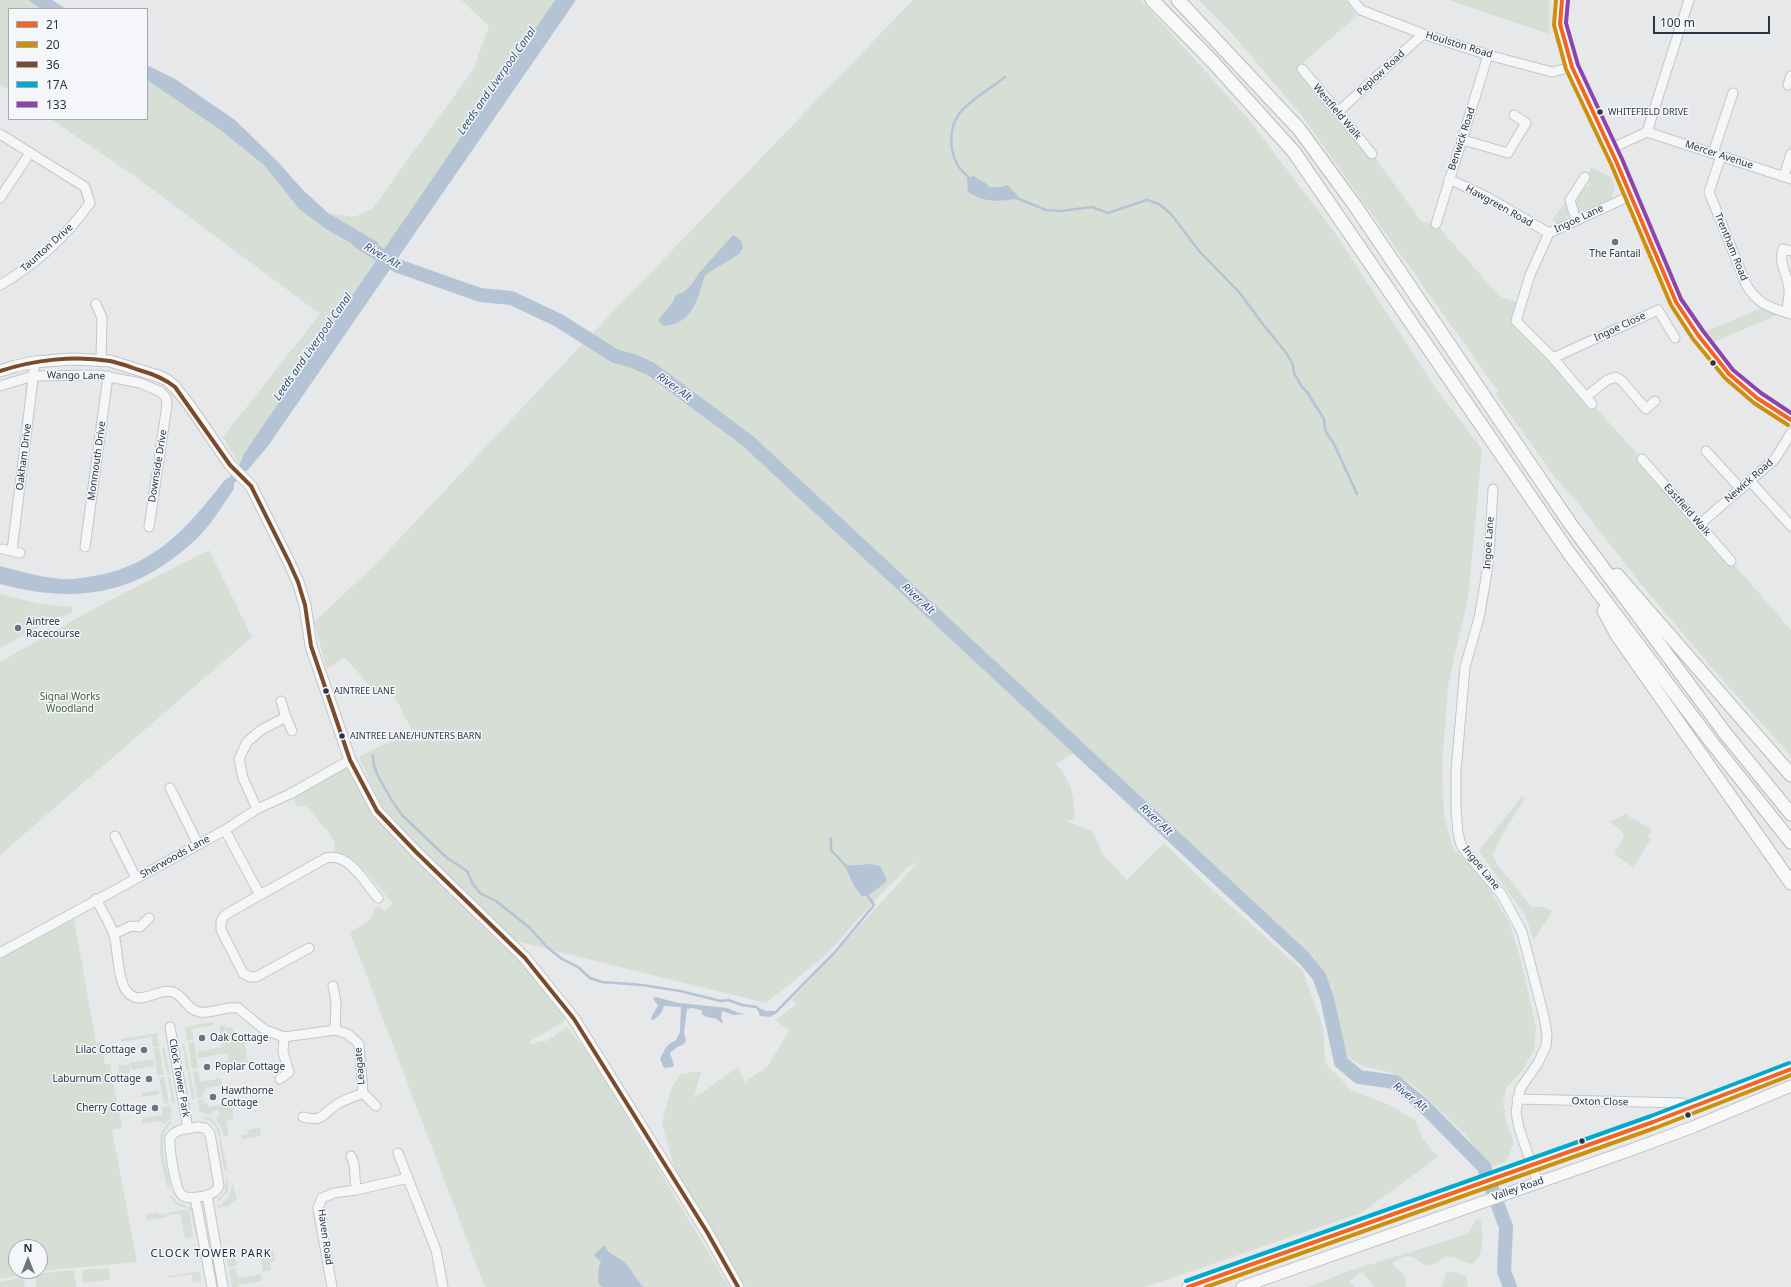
<!DOCTYPE html>
<style>
body{margin:0}
#map{position:relative;width:1791px;height:1287px;overflow:hidden;background:#e6e8ea;font-family:"Noto Sans",sans-serif}
canvas{display:block}
.legend{position:absolute;left:8px;top:8px;width:140px;height:112px;box-sizing:border-box;background:#f4f6f9;border:1px solid #a4a8b1;margin:0;padding:5px 7px;list-style:none;font-size:12px;color:#2b3445}
.legend li{display:flex;align-items:center;gap:8px;height:20px}
.legend b{width:20px;border:1px solid #a4a8b1}
.north{position:absolute;left:8px;top:1239px;width:40px;height:40px;box-sizing:border-box;background:#f4f6f9;border:1px solid #a4a8b1;border-radius:50%;rotate:0deg;font-size:11px;font-weight:700;line-height:16px;text-align:center;color:#2b3445}
.north::after{content:'';display:block;margin:auto;width:14px;height:18px;background:#6c737f;clip-path:polygon(50% 0,100% 100%,50% 72%,0 100%)}
.scale{position:absolute;left:1653px;top:16px;width:117px;height:18px;box-sizing:border-box;border:2px solid #2b3445;border-top:0;padding-left:5px;font-size:12px;line-height:14px;white-space:nowrap;color:#2b3445;-webkit-text-stroke:3px #f4f6f9;paint-order:stroke}
</style>
<div id="map">
<canvas width="1791" height="1287"></canvas>
<ul class="legend">
<li><b style="height:5px;background:#f26522"></b>21</li>
<li><b style="height:5px;background:#ce8f0e"></b>20</li>
<li><b style="height:5px;background:#7a4b2a"></b>36</li>
<li><b style="height:5px;background:#00a9ce"></b>17A</li>
<li><b style="height:5px;background:#8e44ad"></b>133</li>
</ul>
<div class="north">N</div>
<div class="scale">100 m</div>
</div>
<script>
const g = document.querySelector('canvas').getContext('2d');
g.lineJoin = 'round';
function fillPath(path, color) { g.fillStyle = color; g.fill(path, 'evenodd'); }
function strokePath(path, color, width, dash) { g.strokeStyle = color; g.lineWidth = width; g.lineCap = dash ? 'butt' : 'round'; g.setLineDash(dash || []); g.stroke(path); }
function drawText(font, color, halo, rows, align = 'center') {
  g.font = font + ' "Noto Sans",sans-serif'; g.lineWidth = 3; g.setLineDash([]); g.textBaseline = 'middle'; g.strokeStyle = halo; g.fillStyle = color; for (const [text, x, y, turn = 0] of rows) {
    g.save(); g.translate(x, y); g.rotate((+turn || 0) * Math.PI / 180); g.textAlign = isNaN(turn) ? turn : align; if (halo) g.strokeText(text, 0, 0); g.fillText(text, 0, 0); g.restore();
  }
}
const green = new Path2D(`
 M0,0H28L41,9H9V90L0,84Z
 M461,0H555L264,424L243,455L239,464L223,437L320,314L136,177L51,119H147V80L219,129L265,166L300,209L326,229L378,243L328,213L354,217L372,209L473,70L489,26Z
 M913,0H1141L1250,121L1335,233L1438,392L1482,449L1468,598L1448,685L1442,767L1444,816L1453,848L1483,878L1509,922L1521,961L1536,1028L1534,1050L1522,1071L1507,1087L1503,1103L1507,1124L1514,1143L1506,1162L1489,1167L1466,1135L1413,1085L1392,1073L1362,1066L1345,1055L1332,987L1315,959L1086,746L1056,764C1072,780 1074,797 1075,819L1066,821L1093,832L1103,855L1127,880L1164,843L1205,883L1303,971L1323,1027L1325,1063L1352,1091L1390,1105L1416,1121L1422,1138L1438,1157L1361,1213L1145,1287H746L676,1174L662,1123L671,1089L681,1074L701,1071L694,1098L738,1067L745,1082L767,1067L789,1031L775,1020L797,1004L791,1001L918,862L907,868L876,899L825,956L766,1003L515,941L436,865L380,804L359,757L412,731L391,689L379,696L344,657L327,669L314,622L375,565L585,341Z
 M1199,0H1346L1357,16L1299,66L1372,154L1422,222L1436,224L1499,296L1521,304L1517,321L1642,459L1791,630V756L1714,670L1641,584L1577,502L1555,477L1496,395L1498,391L1302,116L1229,30Z
 M1449,0H1549V34Z
 M1591,167L1611,177L1615,186L1611,199L1580,212L1576,210C1575,199 1579,190 1589,186L1590,176L1588,175Z
 M1565,203L1570,214L1562,221L1557,223L1552,220Z
 M1766,306L1784,312L1707,345L1698,335Z
 M209,550L252,637L0,855V662L95,608Z
 M0,594L39,604L72,607L73,612L63,617L60,616L0,648Z
 M348,766L367,804L398,842L397,843L398,845L399,843L520,959L567,1019L563,1020V1022L530,1041L531,1045L540,1041H547L567,1027L590,1055L729,1287H644C636,1280 633,1271 626,1264C619,1257 610,1253 603,1246L599,1252L601,1262L598,1283L602,1287H485L350,932L367,922V921L373,916L374,910L379,907L385,911L393,904C378,887 357,854 334,852L335,844L330,834L307,807L301,806L297,807L294,798L292,797Z
 M1522,796L1525,798L1499,840L1493,855L1498,865L1531,907H1544L1552,911L1536,937L1533,938L1526,917L1479,851Z
 M1625,814L1652,830L1647,837L1651,839L1633,867L1614,854L1624,836L1622,831L1610,822Z
 M74,919L96,1043L101,1042L105,1064H110L122,1128L112,1130L137,1262L40,1271V1247H16V1271H35L28,1272V1274L0,1279V959Z
 M213,1022V1025L192,1029L193,1040L187,1041L185,1027Z
 M225,1025V1028L232,1027L235,1036L243,1035L248,1063L226,1067L225,1061H229L227,1053L198,1058L197,1052L223,1047L219,1026Z
 M157,1033L159,1046L153,1047L151,1037L121,1042V1039Z
 M194,1042L198,1068L192,1069L188,1043Z
 M184,1043L190,1070L187,1071L182,1044Z
 M162,1047H164L170,1074H167Z
 M159,1048L164,1075H158L153,1049Z
 M153,1059L154,1066L132,1070L130,1063Z
 M129,1064L130,1073L119,1075L118,1066Z
 M198,1071L200,1082L221,1078L222,1085L205,1088V1092L202,1093L203,1097L197,1098L193,1072Z
 M188,1072H190L195,1099H192Z
 M168,1076H170L175,1102L172,1103Z
 M159,1077H164L169,1103L164,1104Z
 M159,1090V1094L142,1097L141,1093Z
 M204,1099V1104L207,1103L208,1107L230,1103L231,1108H233V1118L226,1121L229,1136L224,1137L221,1126L216,1119L220,1114L218,1110L213,1111L211,1115L200,1112L198,1100Z
 M170,1105L172,1118L163,1124L160,1121L142,1124L141,1119L163,1115L161,1107Z
 M202,1116C214,1117 219,1126 221,1137H219C217,1127 213,1121 203,1118Z
 M171,1121L172,1123C155,1135 167,1168 170,1185V1188L168,1189C164,1171 150,1131 171,1121Z
 M260,1127L261,1136L242,1139L241,1135L248,1134L247,1130Z
 M219,1139H221L227,1169L224,1170Z
 M228,1177V1192L218,1202L217,1200L225,1192L226,1178Z
 M232,1180L237,1200L231,1202V1205L218,1208L217,1206C228,1201 233,1192 232,1180Z
 M169,1196H172L177,1202L187,1206L186,1209L177,1205Z
 M189,1206L193,1207L198,1233L196,1235L191,1211L188,1209Z
 M182,1210L189,1211L193,1236L185,1239L181,1214L167,1215V1217L147,1220L146,1214L158,1212L159,1215Z
 M1481,1219C1482,1233 1486,1255 1472,1264C1464,1263 1453,1254 1445,1257C1440,1259 1437,1264 1431,1265C1415,1267 1417,1245 1392,1264L1404,1274L1406,1287H1374L1363,1272L1358,1274L1349,1282L1355,1287H1308L1346,1272L1468,1234L1475,1221Z
 M273,1250L275,1261L270,1263L271,1270L263,1272L260,1253Z
 M235,1257L237,1266L228,1267L227,1259Z
 M109,1268L110,1280L83,1283L82,1270Z
 M234,1268L236,1269L238,1278L261,1274L262,1281L239,1285V1287H232L229,1269Z
 M74,1270L76,1287H36L35,1274Z
 M200,1271L201,1281L193,1283L192,1274L169,1278V1276Z
 M1449,1271L1466,1276L1468,1287H1442L1446,1273Z
 M23,1277L25,1287H0V1282Z`);
const water = new Path2D(`
 M28,0H52L66,9H41Z
 M555,0H576L268,446L247,471H244L234,484V489C221,507 210,527 193,542C134,596 75,604 0,584V566C20,571 39,577 60,579C71,580 82,578 93,576C154,567 188,527 224,481C233,476 241,465 243,455L264,424Z
 M147,65L175,79L235,120L279,163L302,189L328,213L379,243L372,255L326,229L299,209L265,166L219,129L147,80Z
 M973,176L986,183L989,187H1002L1007,185L1018,196L1015,199C998,202 983,202 968,192L967,179Z
 M733,235C739,238 742,241 743,248L739,254L705,275C697,300 693,324 663,326L658,320L673,302L675,296L685,291L692,284L699,273Z
 M870,864L880,866L886,878V882L869,895L862,896L854,886L845,866Z
 M655,997L679,1003L727,1008L739,1013L746,1014L734,1015L722,1011L721,1018L723,1022L721,1023L717,1019L707,1017L702,1014V1010L691,1008L687,1009L684,1033L686,1039L684,1044L677,1047L670,1053L674,1065L673,1067L664,1068L660,1059L665,1049L669,1044L676,1040L680,1032L681,1007L664,1006L661,1013L654,1020H652L651,1018L658,1005L653,999Z
 M759,1008L766,1011H775V1014L770,1017L760,1016L759,1014Z
 M603,1246H605C609,1255 620,1257 626,1264C633,1271 636,1280 644,1287H602L598,1283L599,1266L601,1262L594,1255Z`);
const stream = new Path2D(`
 M971,180C967,175 960,170 957,164C949,149 949,128 959,114C967,102 993,87 1005,77
 M1014,197L1046,210L1061,211L1092,207L1108,213L1147,200L1159,204L1171,214L1199,251L1239,292L1262,323L1287,354L1293,365L1294,373L1302,387L1307,392L1324,419L1325,430L1334,444L1357,494
 M373,755L374,766L378,776L391,799L402,815L447,858L467,871L473,884L480,893L496,901L530,928L547,947L562,959L578,967L590,978L602,982L642,985L680,991L721,1001L728,1000L742,1005L757,1007L759,1010
 M831,838V850L846,866
 M775,1013L835,952L874,905L867,895`);
const river = new Path2D(`
 M358,241L398,266L480,295L511,298L558,320L615,356L633,361L651,369L748,441L1304,958L1319,976L1327,998L1341,1062L1359,1077L1395,1082L1424,1106L1484,1167L1506,1227L1504,1271L1510,1287`);
const minor = new Path2D(`
 M1353,0L1361,10L1423,34L1488,55L1552,72L1572,67
 M1302,69L1338,112L1372,154
 M1788,85L1791,76
 M1338,112L1423,34
 M1647,132L1791,179
 M0,134L85,187L90,203C66,236 35,265 0,285
 M1463,140L1508,153L1526,123L1514,115
 M1610,149L1647,132L1689,0
 M1713,153L1733,93
 M1721,156L1709,192L1746,284C1758,305 1769,307 1791,314
 M1784,176L1791,154
 M1449,179L1487,197L1549,233
 M0,198L30,153
 M1576,220L1570,200L1585,177
 M1436,224L1488,55
 M96,304L102,318L101,360
 M1786,312C1788,303 1791,293 1788,283C1785,271 1779,261 1783,249L1791,251
 M1553,358L1658,310L1675,338
 M0,386L33,376L99,375L140,383L161,392L166,398L167,405L149,527
 M1586,397L1607,380L1616,377L1622,381L1646,409L1655,401
 M1592,404L1553,358L1516,321L1530,275L1549,233L1630,196
 M1706,451L1741,489
 M1642,459L1731,561
 M1751,482L1791,526
 M1493,489L1489,557L1485,584L1479,618L1465,667L1456,771V809L1458,833L1461,845L1469,856L1502,895L1522,932L1544,1017L1547,1034L1546,1046L1538,1063L1520,1089L1516,1112L1519,1128L1538,1183
 M1700,524L1775,459L1791,433
 M85,547L108,376
 M2,549L20,553
 M12,551L35,362
 M281,701L286,717
 M170,788L198,844
 M257,809L243,778L239,759L247,742L261,730L286,717L292,731
 M225,830L260,895L225,915L221,921V930L243,973L250,977H256L309,948
 M115,836L136,878
 M260,895L326,858C349,852 365,883 378,898
 M96,899C102,911 110,923 114,935C119,951 116,990 134,997C147,1002 162,986 175,993C185,998 187,1009 199,1012C211,1014 225,1006 238,1008L265,1030L284,1037L335,1030L348,1034L359,1044L363,1093L376,1106
 M114,934L131,926L140,927L149,918
 M0,953L225,830L257,809L290,794L350,760
 M333,986L336,1002L335,1030
 M170,1027L188,1129
 M280,1079L289,1072L283,1052L284,1037
 M1517,1099L1683,1103
 M303,1117C324,1122 321,1115 336,1105C343,1100 354,1097 363,1093
 M198,1127L205,1128L210,1134L219,1186C216,1192 210,1195 204,1196C197,1197 188,1200 182,1195C175,1190 169,1147 170,1138C176,1128 187,1129 198,1127Z
 M398,1153L436,1250L443,1287
 M351,1156L354,1164L356,1190
 M207,1195L223,1287
 M195,1197L212,1287
 M332,1287L318,1208L322,1198L334,1193L356,1190L408,1178`);
const major = new Path2D(`
 M1562,0L1560,24L1572,67L1599,127L1616,161L1676,302L1698,335L1729,374L1757,398L1791,420
 M0,371L16,366L35,362L72,359L110,361L158,376L167,380L175,387L192,409L230,465L251,486L289,562L298,582L305,605L311,646L350,760L377,811L416,852L525,958L574,1019L707,1232L738,1287
 M1188,1287L1653,1122L1791,1069
 M1242,1287L1628,1151L1693,1127L1791,1086`);
const highway = new Path2D(`
 M1152,0L1213,62L1294,152L1569,553L1713,744L1791,842
 M1178,0L1299,129L1356,207L1569,522L1725,733L1791,814
 M1617,575L1791,775
 M1604,611L1617,635L1791,883`);
const bus1 = new Path2D(`
 M1562,0L1560,24L1572,67L1616,161L1676,302L1698,335L1729,374L1757,398L1791,420
 M1188,1287L1653,1122L1791,1069`);
const bus2 = new Path2D(`
 M1556,0L1554,25L1566,69L1611,164L1671,305L1693,339L1725,378L1754,403L1788,425
 M1206,1287L1655,1128L1791,1075`);
const bus3 = new Path2D(`
 M0,371C34,360 74,355 110,361C120,363 130,367 139,370C153,374 164,378 175,387L230,465L251,486L289,562L298,582L305,605L311,646L350,760L377,811L416,852L525,958L574,1019L707,1232L738,1287`);
const bus4 = new Path2D(`
 M1186,1281L1651,1116L1789,1063`);
const bus5 = new Path2D(`
 M1568,0L1566,23L1578,65L1622,159L1681,299L1703,331L1733,370L1761,393L1791,413`);
const markers = [
 [1600,112,3.5,"#2b3445"],
 [1615,242,4,"#6c737f"],
 [1713,363,3.5,"#2b3445"],
 [18,628,4,"#6c737f"],
 [326,691,3.5,"#2b3445"],
 [342,736,3.5,"#2b3445"],
 [202,1038,4,"#6c737f"],
 [144,1050,4,"#6c737f"],
 [207,1067,4,"#6c737f"],
 [149,1079,4,"#6c737f"],
 [213,1097,4,"#6c737f"],
 [155,1108,4,"#6c737f"],
 [1688,1115,3.5,"#2b3445"],
 [1582,1141,3.5,"#2b3445"]
];
const busNames = [
 ["WHITEFIELD DRIVE",1608,112],
 ["AINTREE LANE",334,691],
 ["AINTREE LANE/HUNTERS BARN",350,736]
];
const streetNames = [
 ["Houlston Road",1459,45,17],
 ["Peplow Road",1381,73,-43],
 ["Westfield Walk",1337,112,50],
 ["Benwick Road",1462,139,-72],
 ["Mercer Avenue",1719,155,18],
 ["Hawgreen Road",1499,206,29],
 ["Ingoe Lane",1579,219,-25],
 ["Trentham Road",1731,247,68],
 ["Taunton Drive",47,248,-42],
 ["Ingoe Close",1620,327,-25],
 ["Wango Lane",76,376,1],
 ["Oakham Drive",24,457,-83],
 ["Monmouth Drive",97,461,-82],
 ["Downside Drive",158,466,-81],
 ["Newick Road",1749,481,-41],
 ["Eastfield Walk",1687,510,49],
 ["Ingoe Lane",1489,543,-86],
 ["Sherwoods Lane",175,857,-29],
 ["Ingoe Lane",1481,868,51],
 ["Leagate",360,1066,-95],
 ["Clock Tower Park",179,1078,80],
 ["Oxton Close",1600,1102,1],
 ["Valley Road",1518,1189,-19],
 ["Haven Road",325,1237,82]
];
const poiNames = [
 ["The Fantail",1615,254,"center"],
 ["Aintree",26,622],
 ["Racecourse",26,634],
 ["Oak Cottage",210,1038],
 ["Lilac Cottage",136,1050,"right"],
 ["Poplar Cottage",215,1067],
 ["Laburnum Cottage",141,1079,"right"],
 ["Hawthorne",221,1091],
 ["Cottage",221,1103],
 ["Cherry Cottage",147,1108,"right"]
];
const parkNames = [
 ["Signal Works",70,697],
 ["Woodland",70,709]
];
const waterNames = [
 ["Leeds and Liverpool Canal",497,81,-55],
 ["River Alt",382,256,30],
 ["Leeds and Liverpool Canal",313,347,-55],
 ["River Alt",674,387,36],
 ["River Alt",918,599,43],
 ["River Alt",1156,820,43],
 ["River Alt",1410,1097,38]
];
const neighbourhoodNames = [
 ["CLOCK TOWER PARK",211,1254]
];
fillPath(green, '#d6ded6');
fillPath(water, '#b4c4d5');
strokePath(stream, '#b4c4d5', 2.5);
strokePath(river, '#b4c4d5', 14);
strokePath(minor, '#c4c6c8', 11);
strokePath(major, '#c2c5c8', 13);
strokePath(highway, '#b8bbbf', 15);
strokePath(minor, '#f5f6f7', 9);
strokePath(major, '#f8f8f8', 11);
strokePath(highway, '#f8f8f8', 13);
strokePath(bus1, '#f26522', 4);
strokePath(bus2, '#ce8f0e', 4);
strokePath(bus3, '#7a4b2a', 4);
strokePath(bus4, '#00a9ce', 4);
strokePath(bus5, '#8e44ad', 4);
for (const [x, y, r, color] of markers) { const dot = new Path2D(); dot.arc(x, y, r, 0, 2 * Math.PI); g.fillStyle = color; g.fill(dot); strokePath(dot, '#f4f6f9', 1.5); }
drawText('9px', '#2b3445', '#f4f6f9', busNames, 'left');
drawText('10px', '#2b3445', '#f4f6f9', streetNames);
drawText('10px', '#2b3445', '#f4f6f9', poiNames, 'left');
drawText('10px', '#3f6138', '#f4f6f9', parkNames);
drawText('italic 11px', '#34527a', '#f4f6f9', waterNames);
g.letterSpacing = '1px';
drawText('11px', '#1d2536', '#f4f6f9', neighbourhoodNames);
g.letterSpacing = '0px';
</script>
